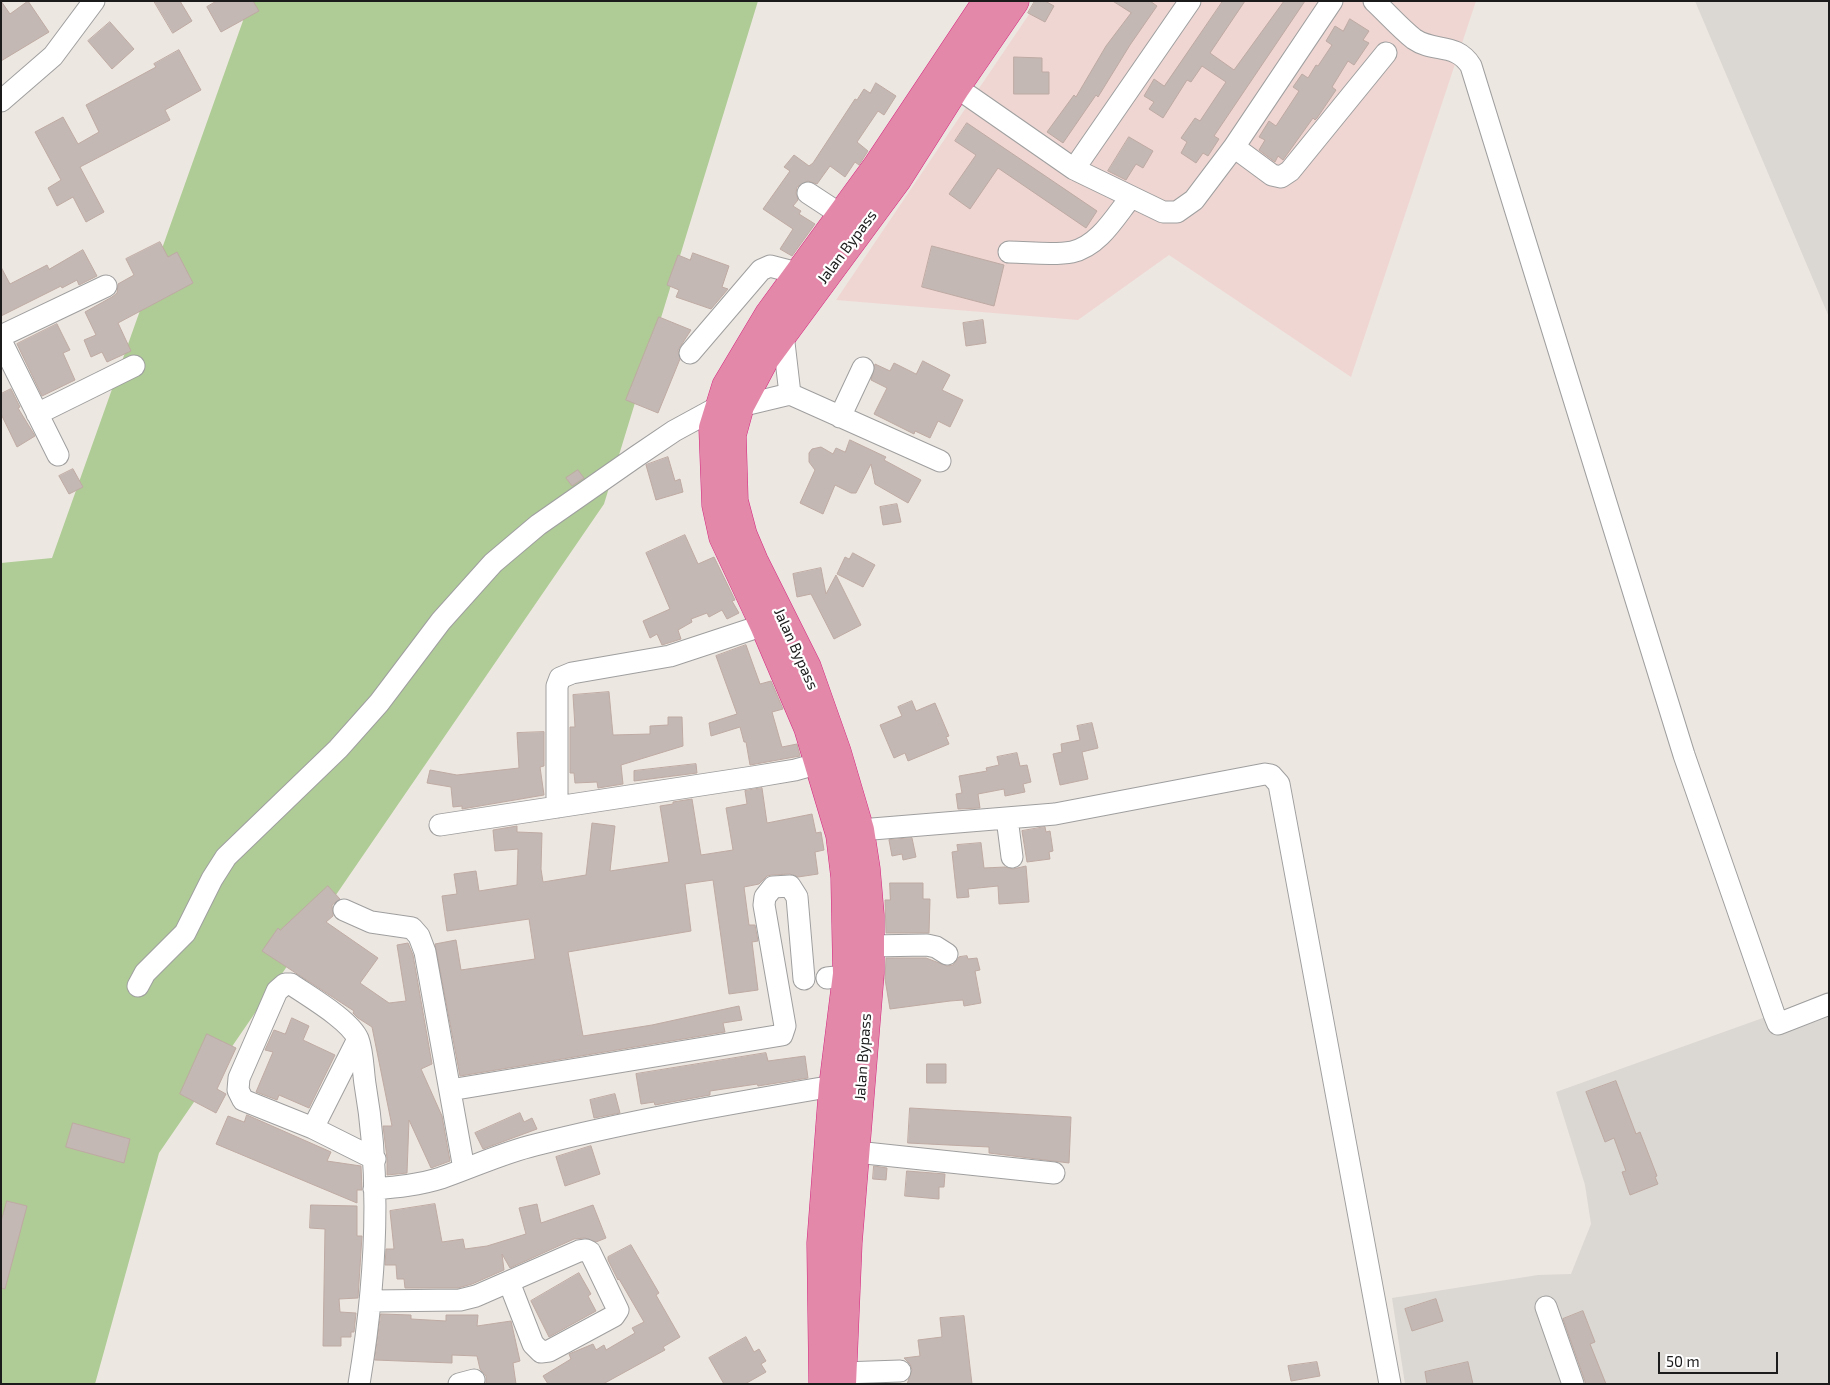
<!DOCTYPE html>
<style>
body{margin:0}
#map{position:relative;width:1830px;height:1385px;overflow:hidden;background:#ede7e1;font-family:"Exo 2",sans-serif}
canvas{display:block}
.frame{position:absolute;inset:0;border:2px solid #1b1b1b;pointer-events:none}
.scale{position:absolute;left:1658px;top:1352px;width:120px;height:22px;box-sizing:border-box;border:2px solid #1b1b1b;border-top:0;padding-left:6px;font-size:15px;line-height:18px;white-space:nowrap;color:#1b1b1b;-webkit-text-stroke:4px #fff;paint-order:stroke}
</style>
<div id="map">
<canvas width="1830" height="1385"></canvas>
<div class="frame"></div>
<div class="scale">50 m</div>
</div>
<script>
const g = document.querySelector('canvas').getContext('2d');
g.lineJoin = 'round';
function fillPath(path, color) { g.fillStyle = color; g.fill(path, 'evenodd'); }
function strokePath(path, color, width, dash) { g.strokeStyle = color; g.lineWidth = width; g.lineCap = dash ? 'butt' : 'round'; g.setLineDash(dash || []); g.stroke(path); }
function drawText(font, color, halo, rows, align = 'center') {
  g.font = font + ' "Exo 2",sans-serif'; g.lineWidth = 4.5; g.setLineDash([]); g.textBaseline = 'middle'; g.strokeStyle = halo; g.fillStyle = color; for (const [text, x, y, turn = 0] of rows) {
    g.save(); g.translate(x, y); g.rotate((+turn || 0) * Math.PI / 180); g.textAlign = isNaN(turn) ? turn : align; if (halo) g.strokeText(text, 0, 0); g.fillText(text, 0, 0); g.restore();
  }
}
const military = new Path2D(`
 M1038,1H1476L1351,377L1169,255L1078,320L836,300Z`);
const airport = new Path2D(`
 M1695,1H1829V317L1787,218Z
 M1829,991V1384H1405L1392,1298L1538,1275L1571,1274L1591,1224L1585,1185L1556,1092L1774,1014Z`);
const forest = new Path2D(`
 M250,1H758L604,504L159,1153L95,1384H1V563L52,558Z`);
const building = new Path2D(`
 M1,1L10,14L28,1L49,32L1,61Z
 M154,1H180L192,21L173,33Z
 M217,1H253L259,11L221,32L207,7Z
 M1035,1H1045L1054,6L1045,22L1028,13Z
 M1113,1H1150L1157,6L1130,45L1098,97L1096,95L1063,143L1047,132L1074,95L1076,97L1106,46L1131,13Z
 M1223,1H1245L1210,53L1234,70L1284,1H1305L1214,136L1219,139L1208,156L1203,153L1196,163L1181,153L1187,142L1181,138L1195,118L1200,121L1226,82L1202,66L1191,82L1187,80L1163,118L1149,109L1154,102L1144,96L1154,79L1164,86Z
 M1350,19L1369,31L1363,40L1369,43L1354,65L1348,61L1332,87L1336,90L1317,118L1315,120L1313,118L1283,160L1278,156L1275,162L1259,150L1265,140L1259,137L1269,121L1276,126L1299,91L1293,87L1302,74L1308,78L1316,65L1318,66L1332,45L1326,41L1335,26L1343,31Z
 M110,22L134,49L112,69L88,41Z
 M179,50L201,90L165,110L170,120L80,167L104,212L86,222L73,197L57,206L48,188L61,180L35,132L63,117L78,144L99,132L86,105L156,67L154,64Z
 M1014,57L1042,58V72H1049V94H1014Z
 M876,83L896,96L884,115L878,111L857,142L868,151L859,165L855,162L845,177L830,166L817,184L808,181L797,187L796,193L798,200L793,206L801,211L799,214L815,224L792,256L780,249L793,229L763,209L790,171L784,167L794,155L809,166L813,163L855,99L857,100L864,89L870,93Z
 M967,123L1097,211L1086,228L998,168L970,209L949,194L976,155L955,141Z
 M1129,137L1153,151L1143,168L1136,164L1126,180L1108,171Z
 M160,242L168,257L177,252L193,283L118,323L131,351L107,362L102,352L91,357L84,340L96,335L85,312L112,297L117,293L118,284L134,275L126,259Z
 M932,246L1004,265L994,306L922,287Z
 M83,250L97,276L79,285L77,280L62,288L61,286L1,316V267L10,284L47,265L49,269Z
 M693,253L729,266L722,287L728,289L711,309L676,297L679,290L667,285L678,255L690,260Z
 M659,317L691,330L678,350L680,359L658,413L626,400Z
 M983,320L986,343L966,346L963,323Z
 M57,324L70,350L63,353L75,380L42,396L17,344Z
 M923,361L950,375L942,390L963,400L950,427L938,421L930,438L915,431L914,434L874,414L887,388L871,380L875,364L890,371L894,363L916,374Z
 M11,389L20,407L18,408L35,436L17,447L1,414V394Z
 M850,440L886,457L884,460L921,480L908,503L875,484L871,464L856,493H851L835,485L823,514L800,503L815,470L809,462V453L812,449L821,447L833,454L836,448L845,452Z
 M668,457L675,481L680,479L683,492L656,500L646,465Z
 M73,469L83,487L69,494L59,476Z
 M578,470L584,478L572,486L566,478Z
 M897,504L901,522L883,525L880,507Z
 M685,535L698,564L714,557L735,600L732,601L739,613L727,619L722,610L709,617L707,613L691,619L692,622L678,630L681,639L662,645L657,634L650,638L643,621L670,609L646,553Z
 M853,553L875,565L863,587L837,574L845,557L849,559Z
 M821,568L826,594L836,575L861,625L834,639L811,594L797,597L793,574Z
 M746,645L760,684L771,681L783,709L772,712L782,747L797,744L800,756L750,765L746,742H744L740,727L711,736L709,723L737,714L716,656Z
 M609,692L613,735L650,734V726L668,725V717H682L683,746L621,765L623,784L598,788L597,782L575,783L574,773H570V727H575L573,695Z
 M912,701L916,711L935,703L949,736L946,737L949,744L908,761L905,753L894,758L880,725L902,716L898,707Z
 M1092,723L1098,748L1082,752L1088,779L1060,785L1053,754L1062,752L1061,744L1080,740L1077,726Z
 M544,732V766L540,767L544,795L462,809V806L453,807L451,787L427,783L430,770L457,775L519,768L517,733Z
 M1017,753L1020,766L1027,765L1031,782L1023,784L1025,792L1005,796L1004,789L978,794L980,808L958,809L956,794L962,793L959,776L987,771L986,768L999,765L997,757Z
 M696,764L697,773L634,781V771Z
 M762,788L767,823L812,814L816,833L821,832L824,850L815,852L818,874L798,877L790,874L772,875L767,876L759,884L744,887L749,925H755L758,941L752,942L758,990L729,994L713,880L685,884L691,931L568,952L583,1036L652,1025L739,1006L742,1020L723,1023L725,1032L460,1076L435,944L456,940L461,970L535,959L529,919L447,931L442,896L457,894L454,874L476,871L479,891L517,885L518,849L495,851L493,830L517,826V832L542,833L541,869L543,882L586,875L592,823L615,826L610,871L669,862L660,806L673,804V802L692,799L701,855L733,850L726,808L747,804L745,791Z
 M1045,827L1046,832L1050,831L1053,851L1049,852L1050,859L1027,862L1022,831Z
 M912,838L916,857L903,860L902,854L892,856L889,840Z
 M981,843L984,868L1005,867L1013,869L1026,866L1029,902L999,904L998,886L968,889L969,897L957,898L952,852L958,851L957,845Z
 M890,883H923V899H930L929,933H886L885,900H890Z
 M328,886L340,899L332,905L333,916L326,922L378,958L360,983L389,1003L406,1001L397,945L408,943L413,955L432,1064L421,1069L442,1116L450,1161L431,1168L409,1120L407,1173L387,1175V1158L383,1126H392L372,1027L358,1018L353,1013L354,1011L262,951L278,928L280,930Z
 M967,956L968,959L977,958L980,970L975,971L981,1003L964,1006L963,1000L950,1001L890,1009L885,979L886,958H926L947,966L953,965L959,957Z
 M292,1018L309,1026L303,1040L335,1055L309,1108L279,1095L277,1100L256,1092L273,1052L265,1050L274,1030L285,1034Z
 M207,1034L236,1048L217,1089L226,1094L216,1113L180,1094Z
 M766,1053L768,1061L805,1056L808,1078L758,1086L757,1084L710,1091V1095L655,1105L654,1102L641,1104L636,1074Z
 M927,1064H946V1083H927Z
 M1616,1081L1636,1134L1640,1132L1657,1176L1655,1177L1658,1184L1630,1195L1622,1172L1626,1171L1614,1138L1605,1142L1586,1092Z
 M615,1094L620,1113L594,1118L590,1100Z
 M910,1108L1071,1117L1069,1163L989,1153V1147L908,1143Z
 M520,1113L524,1122L532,1118L537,1129L483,1149L475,1133Z
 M247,1115L331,1152L327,1161L361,1166L362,1190H357V1203L216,1144L228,1116L244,1122Z
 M73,1123L130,1139L124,1163L66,1147Z
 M591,1146L600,1174L565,1186L556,1157Z
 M874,1166L887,1168L886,1180L873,1179Z
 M907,1171L945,1174L944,1187H939V1199L905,1196Z
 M7,1201L27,1206L5,1289L1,1288V1222Z
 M435,1204L442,1242L463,1239L465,1249L487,1246L526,1234L519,1208L537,1204L541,1223L593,1205L606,1238L596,1242L585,1238L574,1239L510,1268L502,1254L504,1270L472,1284L458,1288H405L404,1279H397L396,1265H385L386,1249H394L390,1211Z
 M311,1205L357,1206V1236H362L358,1298L339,1299L340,1312L356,1313L354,1332H351V1337H341V1346H323L325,1229L310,1228Z
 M631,1245L659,1293L656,1295L680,1337L663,1347L665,1350L603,1384H548L543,1376L571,1359L569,1354L593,1344L596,1350L604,1345L606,1350L635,1333L632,1328L644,1322L619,1279L618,1280L608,1260V1257Z
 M579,1273L591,1294L588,1296L596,1311L549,1337L531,1301Z
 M1436,1299L1443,1321L1412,1331L1405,1309Z
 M1583,1311L1595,1342L1590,1344L1606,1384H1586L1563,1319Z
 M381,1314L411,1315V1319L446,1321V1315H478L477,1326L511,1321L520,1361L513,1363L516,1384H486V1376L480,1369L477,1356L452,1355V1363L375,1360Z
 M964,1316L972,1384H907L912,1370L910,1364L904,1358L920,1356L918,1340L942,1337L940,1318Z
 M746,1337L754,1352L759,1349L766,1361L761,1364L766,1372L745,1384H724L709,1358Z
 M1317,1362L1320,1376L1291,1381L1288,1366Z
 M1468,1362L1473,1384H1427L1425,1372Z`);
const minor = new Path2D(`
 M1374,1C1387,13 1400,28 1414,39C1434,53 1456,42 1471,66L1684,755L1774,1014L1778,1024L1829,1004
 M969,96L1074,169L1190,1
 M1,101L53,56L94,1
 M1234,147L1272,175L1281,177L1290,171L1386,53
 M1074,169L1163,212H1177L1194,200L1234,147L1332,1
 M808,193L840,214
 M1009,252C1028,252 1052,256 1072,252C1099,246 1115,217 1131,197
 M783,334L790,394
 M1,336L106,286
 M1,341L58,455
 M690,353L761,270L770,266L797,273
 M740,406L790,394L940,461
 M37,414L134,366
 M840,417L863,368
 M557,807V686L560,678L572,673L670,656L764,625
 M1007,818L1012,857
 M440,825L753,777L795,770L820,763
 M860,830L1055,814L1265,774L1271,775L1279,784L1390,1384
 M344,910L371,922L412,928L419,936L425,952L464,1169
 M871,946L927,945L936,947L947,954
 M827,978L862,974
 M138,986L145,973L185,933L212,879L226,857L338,749L379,703L441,621L493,563L538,525L637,456L674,431L718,407
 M450,1090L782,1035L785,1026L764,905L765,897L773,887L790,886L797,897L804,979
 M313,1128L358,1039
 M856,1152L1054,1173
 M374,1189C397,1187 419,1185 441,1178C473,1167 502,1153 535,1145C633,1120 734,1103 833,1086
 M371,1301L460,1300L476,1296L579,1251L586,1250L590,1252L618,1310L614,1316L549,1351L541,1352L533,1344L509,1282
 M1546,1307L1573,1384
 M842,1373L900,1371
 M359,1384C375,1288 382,1181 365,1084C363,1071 363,1052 358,1039C350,1020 308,996 291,984H285L277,991L239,1078L238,1090L243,1100L313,1128L375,1159
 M459,1384L474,1380`);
const highway = new Path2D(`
 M823,1384L821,1243L833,1086L847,974L845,877L840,835L808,728L764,625L723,537L716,505L713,428L726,386L769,314L877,166L987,1
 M842,1384L848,1242L870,973V915L866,869L860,830L837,752L807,667L754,561L743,535L734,501L732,435L740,406L765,359L897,180L956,87L1015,1`);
const streetNames = [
 ["Jalan Bypass",847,247,-53],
 ["Jalan Bypass",796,649,66],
 ["Jalan Bypass",863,1057,-86]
];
fillPath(military, '#efd6d3');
fillPath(airport, '#dbd7d2');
fillPath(forest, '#afcc96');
fillPath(building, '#c4b8b4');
strokePath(building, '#beaaa3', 1);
strokePath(minor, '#9f9f9f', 23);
strokePath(highway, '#d2267f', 29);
strokePath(minor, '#fff', 21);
strokePath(highway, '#e488a9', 28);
drawText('15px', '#1b1b1b', '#fff', streetNames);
</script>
